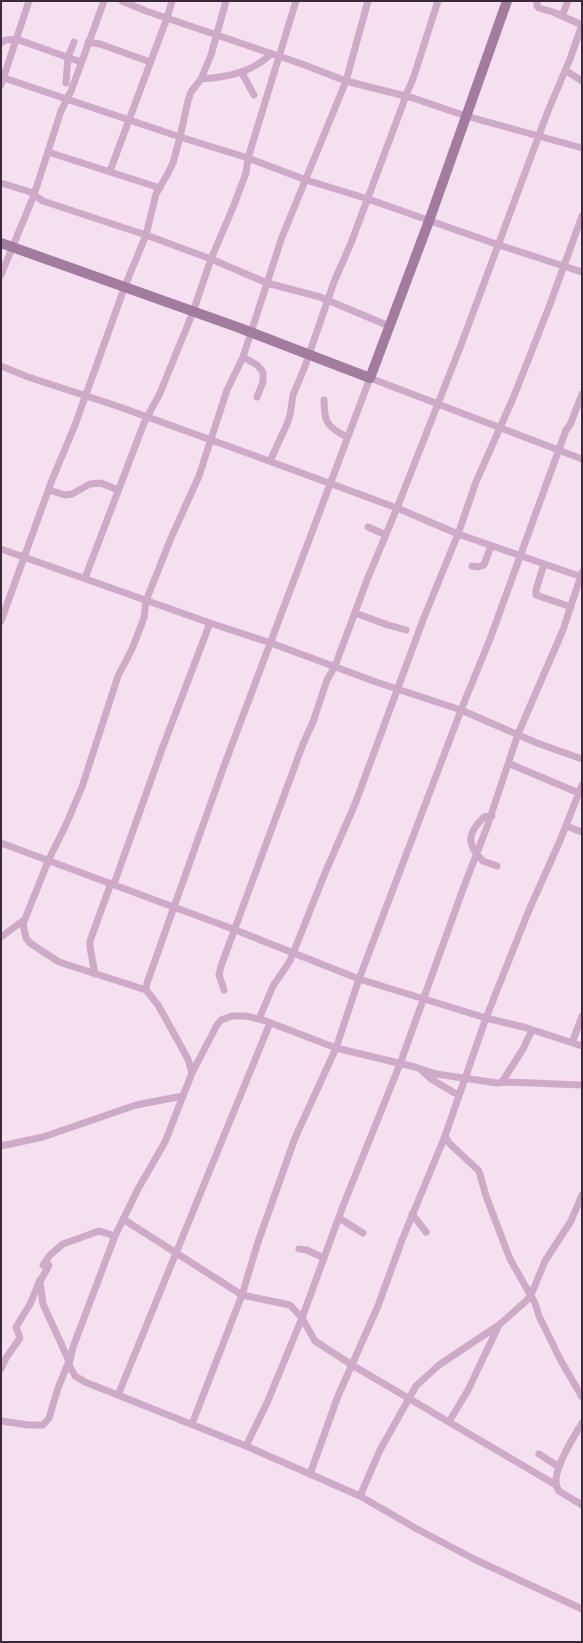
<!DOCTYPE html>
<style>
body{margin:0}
#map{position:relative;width:583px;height:1643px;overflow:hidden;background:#f4e0ef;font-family:Helvetica,sans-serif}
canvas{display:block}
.frame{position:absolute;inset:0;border:2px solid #3b2a3b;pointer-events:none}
</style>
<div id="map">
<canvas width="583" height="1643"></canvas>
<div class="frame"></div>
</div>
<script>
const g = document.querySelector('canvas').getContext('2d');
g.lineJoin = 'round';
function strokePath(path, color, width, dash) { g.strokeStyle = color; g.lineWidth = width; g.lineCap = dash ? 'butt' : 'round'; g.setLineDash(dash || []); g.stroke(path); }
const street = new Path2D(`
 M122,1L146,11L302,64L346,81L413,98L466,116L582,148
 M562,16L568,1
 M88,42L100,44L150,62
 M1,43L6,40L16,39L81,62
 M68,57L74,42
 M565,70L582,81
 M242,73L254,95
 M1,77L180,137L248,158L306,180L368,199L499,245L582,272
 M201,79C228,77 251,73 271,54
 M66,83L68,57
 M1,85L29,1
 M48,152L160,188
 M110,171L167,18L172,1
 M1,183L34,193
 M34,195L43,201L146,235L211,259L267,283L320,297L389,326
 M1,275L34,195L61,111L71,91L104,1
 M243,357L257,365L263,372V382L257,397
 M1,366L28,377L117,406L239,450L397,508L458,534L582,577
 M324,400C324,422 327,427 347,437
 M582,459L370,378L224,766L147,983L146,990L158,1005L188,1059L192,1073L165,1142L138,1189L115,1236L73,1347L69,1365L75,1376L85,1382L246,1446L360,1496L417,1529L476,1560L582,1609
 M270,461L287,424L290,415L293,395L304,369L334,282L351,243L403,104L405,97L413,79L438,1
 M49,490L65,495L72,494L90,484L101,483L118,490
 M368,527L386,535
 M1,549L210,623L271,643L376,682L461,710L537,743L582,759
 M544,564L536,590V595L571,607
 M472,566L478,567L484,565L491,546
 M85,578L144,423L160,393L193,312L211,259L234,205L246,173L248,158L296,1
 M355,613L388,625L406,630
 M1,621L52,480L75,425L125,286L146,235L156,194L167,175L173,163L180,137L188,101L191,92L201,79L211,55L226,1
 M510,764L579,793
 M566,826L582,832
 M1,843L233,929L359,979L486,1018L527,1028L582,1046
 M477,854C465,840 472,829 484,817L492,816
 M477,855L483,861L497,866
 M114,884L162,749L210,623
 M1,937L24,920
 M95,974L90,947V941L111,883
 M146,990L59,962L30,943L26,938L23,924L49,859L65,827L82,787L118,676L132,649L144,618L146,601L171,538L199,476L227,390L243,357L282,237L346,81L368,1
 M224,990L219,975L221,966L303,744L313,722L327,680L335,666L367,580L397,508L461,345L548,111L570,59L582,25L553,12L539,8L537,6V1
 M259,1019L273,986L290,961L325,873L355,804L423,620L458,534L476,482L514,396L549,307L582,216
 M572,1043L582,1016
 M421,1070L431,1079L458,1095
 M192,1073L217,1025L221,1020L232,1016H246L263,1020L336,1048L415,1067L436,1074L497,1083L507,1082L582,1085
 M502,1082L523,1049L532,1030
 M445,1136L449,1143L479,1171L486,1196L510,1259L535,1303L539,1316L560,1359L582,1397
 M1,1146L43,1137L136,1105L183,1096
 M412,1214L426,1232
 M339,1218L363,1233
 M123,1219L242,1295L290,1305L302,1318L315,1341L352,1365L556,1485
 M299,1249L307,1250L324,1258
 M1,1369L6,1358L20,1338L16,1327L30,1304L40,1280
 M118,1395L270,1023
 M1,1421L28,1425H43L49,1418L58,1388L69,1361L43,1304L40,1282L49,1265H43L50,1255L63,1244L99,1231L115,1236
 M449,1422L468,1390L499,1325
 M582,1423C574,1437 547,1477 559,1491L582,1505
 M192,1424L242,1295L258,1242L295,1138L336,1048L359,979L461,710L490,639L566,430L570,425L582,394
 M246,1446L267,1403L302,1318L343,1206L400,1064L463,889L487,827L518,734L563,630L582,572
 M539,1454L559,1467
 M310,1474L338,1396L378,1306L402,1240L445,1136L486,1018L529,910L559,843L582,785
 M360,1496L380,1450L416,1386L439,1365L499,1325L526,1301L531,1295L545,1261L571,1221L582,1195`);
const secondary = new Path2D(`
 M1,243L237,327L370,378L429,221L507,1`);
strokePath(street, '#ceaac8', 7);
strokePath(secondary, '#a27b9f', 10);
</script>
